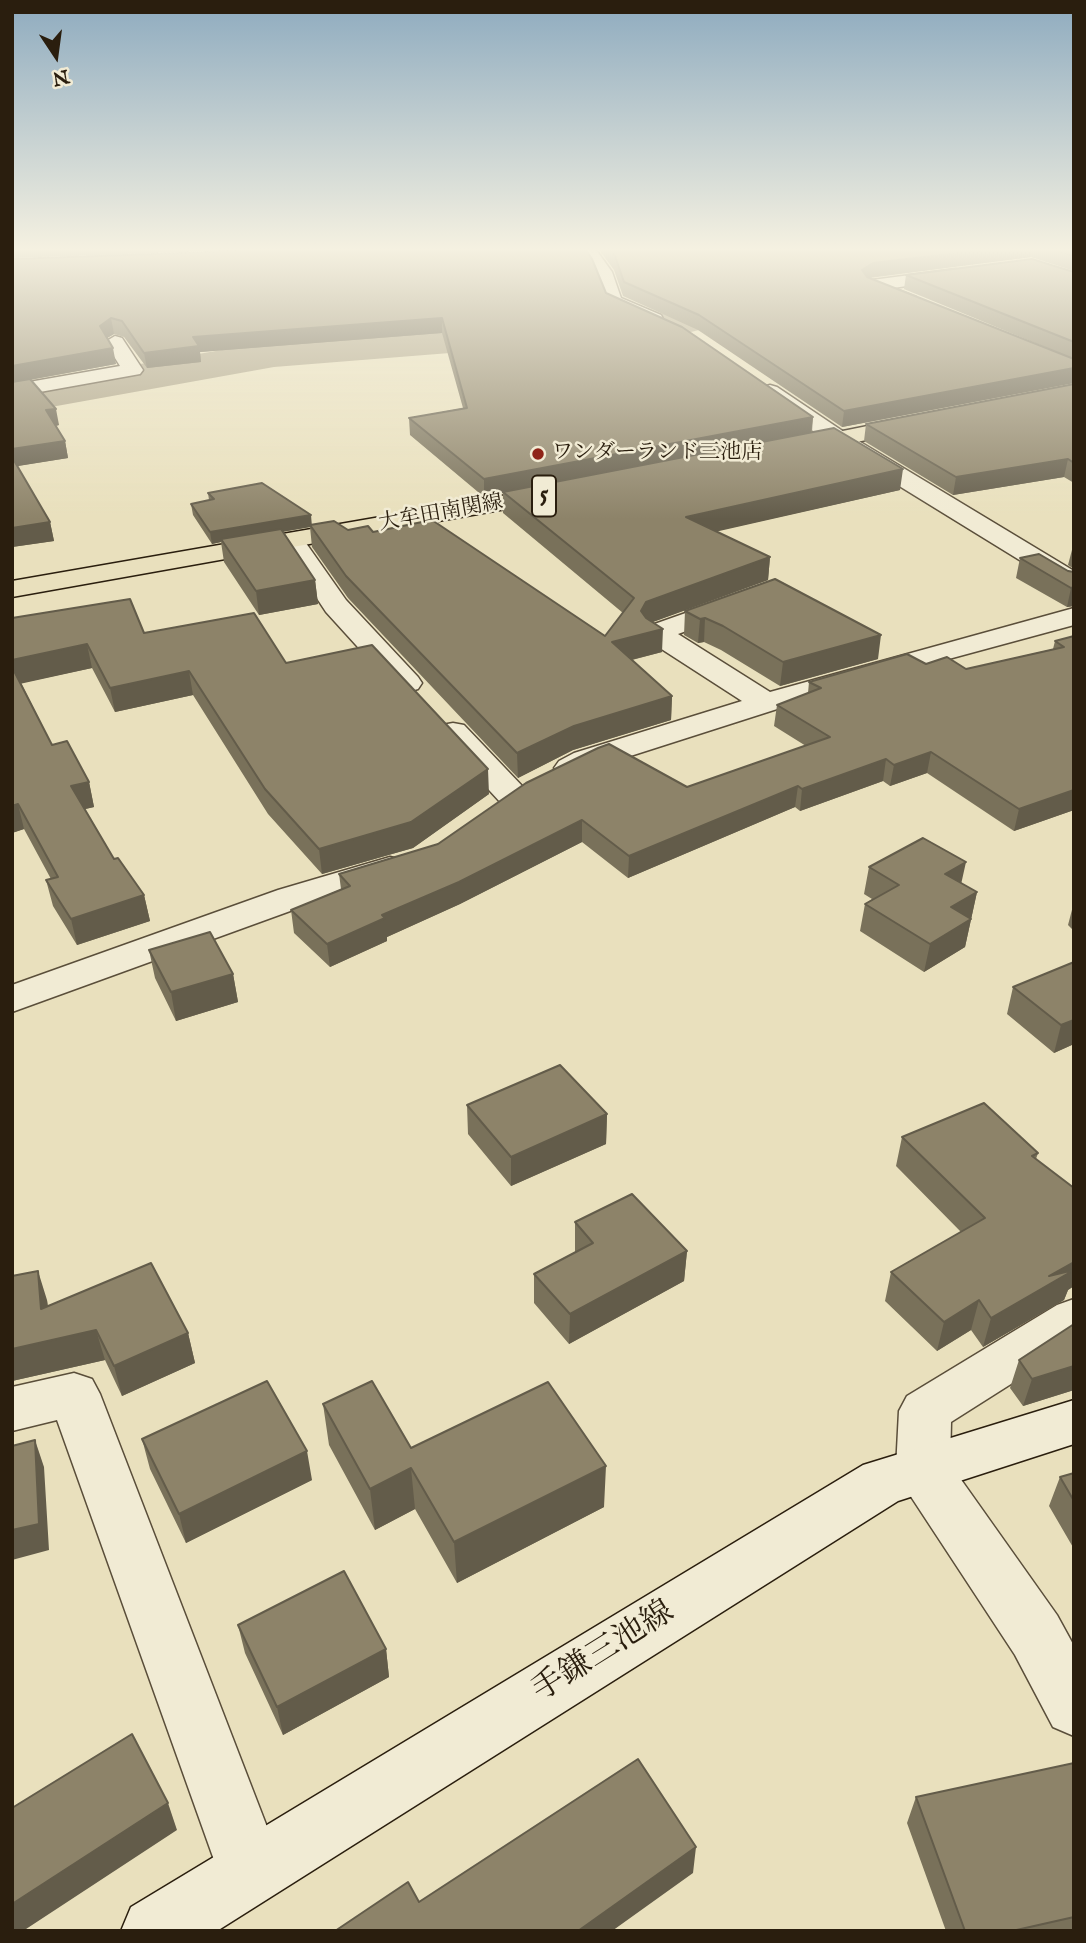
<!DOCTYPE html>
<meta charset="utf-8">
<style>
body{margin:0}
#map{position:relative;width:1086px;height:1943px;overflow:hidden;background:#e9e0bd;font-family:"IM FELL English",serif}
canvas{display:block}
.frame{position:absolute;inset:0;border:14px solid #2a1e0e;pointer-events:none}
.north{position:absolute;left:21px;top:21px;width:70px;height:70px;-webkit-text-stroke:5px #f1ebd4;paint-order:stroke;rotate:167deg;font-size:19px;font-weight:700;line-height:28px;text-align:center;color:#2a1e0e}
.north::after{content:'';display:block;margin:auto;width:24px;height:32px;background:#2a1e0e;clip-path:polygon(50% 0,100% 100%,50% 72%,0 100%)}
</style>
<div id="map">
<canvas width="1086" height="1943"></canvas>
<div class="frame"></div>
<div class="north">N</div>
</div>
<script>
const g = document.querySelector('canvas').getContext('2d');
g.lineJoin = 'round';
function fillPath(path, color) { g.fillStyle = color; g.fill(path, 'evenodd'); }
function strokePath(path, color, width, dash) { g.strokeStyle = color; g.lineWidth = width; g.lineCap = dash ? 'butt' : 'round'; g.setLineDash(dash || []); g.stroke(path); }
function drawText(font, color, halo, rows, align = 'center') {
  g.font = font + ' "IM FELL English","Noto Serif JP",serif'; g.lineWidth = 5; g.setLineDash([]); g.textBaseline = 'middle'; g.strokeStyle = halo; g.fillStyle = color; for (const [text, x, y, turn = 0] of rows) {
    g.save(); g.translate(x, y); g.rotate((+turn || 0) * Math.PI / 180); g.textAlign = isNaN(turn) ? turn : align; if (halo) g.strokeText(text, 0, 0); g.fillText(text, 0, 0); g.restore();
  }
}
const river = new Path2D(`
 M832,247H941L935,255L922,258L820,272L753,297L711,327L647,343L575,351L450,353L274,367L12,414V386L274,341L450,327L575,325L647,317L682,309L725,281L796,255Z`);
const street = new Path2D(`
 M578,247H594L612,272L621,298L661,315L663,319L661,323H647L607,305L594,272Z
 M956,269L965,274L962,278L893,288L916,297L919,301L910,306L866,289L863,285L872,280Z
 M115,336L122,338L143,370L140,374L12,397V385L120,366L105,342Z
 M770,385L777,387L847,434L1074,571V590L1065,588L831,444L763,395L760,391L763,387Z
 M292,533L301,536L346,600L418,677L422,683L418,689L407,692L396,689L326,612L279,541L283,536Z
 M734,596L744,598L748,604L744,610L678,634L770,692L1074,608V625L849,686L596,767C583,774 574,779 559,775L554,768L559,761L574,753L742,701L646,639L642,633L646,627Z
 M453,723L464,725L525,789L530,796L525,803L513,806L501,803L442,739L437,732L442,725Z
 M390,857L403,860L408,868L403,876L304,906L12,1012V985L278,890Z
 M1074,1299V1344L951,1422L950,1464L1057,1615L1074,1646V1736L1053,1727L1015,1655L904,1486L896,1469L899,1411L907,1396L1057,1305Z
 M74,1373L92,1379L100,1394L284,1871L274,1894L251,1904L228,1894L218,1871L57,1420L12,1431V1387Z`);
const secondary = new Path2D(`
 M1074,1400V1444L898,1501L217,1931H121L131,1907L863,1465Z`);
const primary = new Path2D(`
 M917,416L925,418L928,423L925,428L798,454L790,452L787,447L790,442L798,440Z
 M553,487L562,489L565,494L562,499L12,597V581Z`);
const wall = new Path2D(`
 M12,247H322L12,258Z
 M597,247H1074V271L1031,257L870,278L1074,359V383L842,427L698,330L623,296L614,270Z
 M12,259L606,293L813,417L812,432L900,490L716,531L770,557L768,580L652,622L662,652L632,660L672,696L671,720L573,750L518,778L348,598L312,547L310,527L282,532L315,580L318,604L259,615L224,562L221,542L212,544L193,515L191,504L209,500L208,493L312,525L373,532L605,636L623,613L503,513V493L484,497L410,435L409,418L463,408L442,333L200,352L201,362L147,368L124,337L114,334L107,338L116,364L30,380L59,425L56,426L65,441L68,458L17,466L50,522L54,541L12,547Z
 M1074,272V359L904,289L906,275Z
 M1074,384V483L1064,477L953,495L864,441L866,424Z
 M1074,545V569L1068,565L1073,546Z
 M1020,558L1074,572V606L1067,607L1016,578Z
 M685,611L878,659L780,686L721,650L704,642L698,643L684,635Z
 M12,618L144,633L286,663L489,794L413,848L322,874L268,814L193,695L115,712L92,668L21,683L52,745L89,782L94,807L85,809L114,859L144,895L150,921L77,945L53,906L46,880L51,879L24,829L12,833Z
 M1074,636V810L1014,831L927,773L890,786L883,781L800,811L795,807L628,878L582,842L460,904L387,937V941L330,967L294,933L291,910L341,889L339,874L687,787L806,746L774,726L777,705L808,693L809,682L926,664L966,669L1053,649L1055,641Z
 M869,867L961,883L977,892L965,947L924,972L860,931L865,904L872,899L864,894Z
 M1074,902V931L1068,925Z
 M149,950L233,974L238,1002L176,1021L155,978Z
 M1074,962V1044L1054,1053L1007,1014L1013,987Z
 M467,1105L607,1114L606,1144L511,1186L468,1134Z
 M902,1137L1038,1153L1036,1159L1074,1188V1286L1068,1290L1064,1300L983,1347L971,1330L937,1351L885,1301L891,1272L961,1232L896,1166Z
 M575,1222L687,1251L684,1281L569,1344L534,1303V1274L575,1252Z
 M47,1300L48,1306L188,1333L195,1363L122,1396L105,1360L12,1381Z
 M1074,1324V1390L1023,1406L1010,1388L1019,1360Z
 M323,1404L411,1448L604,1507L457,1583L415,1509L375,1530L329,1445Z
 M142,1439L312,1480L186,1543L150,1469Z
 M1074,1473V1549L1049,1506L1060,1477Z
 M238,1625L386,1649L389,1677L283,1735L245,1653Z
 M1074,1763V1931H946L907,1823L916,1797Z`);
const shadedWall = new Path2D(`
 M1007,247H1033L1031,257L872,277L860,284L862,270L873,263Z
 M111,318L114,334L102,341L100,326Z
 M442,318V333L200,352L201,362L147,368L144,353L193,337Z
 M113,348L116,364L12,383V366Z
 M1074,368V383L842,427L844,411Z
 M56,409L59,425L49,427L46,410Z
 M813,417L811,433L503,492V493L484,497V479Z
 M65,441L68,458L12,467V449Z
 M1068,459L1064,477L953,495L956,477Z
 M903,469L900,490L684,539L686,517Z
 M311,515L312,527L310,525V527L223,542L221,539V542L212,544L210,532Z
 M50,522L54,541L12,547V528Z
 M770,557L768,580L645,625L641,611L646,602Z
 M315,580L318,604L259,615L256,591Z
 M1074,587V606L1067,607L1071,588Z
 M705,618L704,642L698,643L700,619Z
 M663,629L662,652L611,665L612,642Z
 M881,635L878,659L780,686L783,662Z
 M87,644L92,668L15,685L12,675V660Z
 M189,671L193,695L115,712L110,688Z
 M672,696L671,720L573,750L518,778L517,753L574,726Z
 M931,752L927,773L890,786L894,765Z
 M886,759L883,781L800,811L802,789Z
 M488,769L489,794L413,848L322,874L319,849Z
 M89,782L94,807L77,811L71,786Z
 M798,786L795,807L628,878L629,856Z
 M1074,790V810L1014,831L1019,809Z
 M18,804L24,829L12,833V806Z
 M582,820V842L460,904L387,937V941L330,967L327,944L382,915Z
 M966,862L960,889L945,874Z
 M977,892L965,947L924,972L930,944L951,907Z
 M144,895L150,921L77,945L71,919Z
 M233,974L238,1002L176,1021L171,992Z
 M1074,1020V1044L1054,1053L1061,1025Z
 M607,1114L606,1144L511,1186V1157Z
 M687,1251L684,1281L569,1344L570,1314Z
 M1074,1262V1286L1068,1290L1064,1300L983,1347L991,1318L1049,1276Z
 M38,1271L47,1300L50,1338L41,1309Z
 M979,1300L971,1330L937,1351L944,1322Z
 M96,1330L105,1360L12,1381V1349Z
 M188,1333L195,1363L122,1396L114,1366Z
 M1074,1366V1390L1023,1406L1032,1379Z
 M35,1440L44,1467L49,1550L12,1560V1530Z
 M307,1451L312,1480L186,1543L179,1514Z
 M606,1466L604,1507L457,1583L454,1542Z
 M411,1468L415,1509L375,1530L370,1489Z
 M386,1649L389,1677L283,1735L277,1707Z
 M168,1803L177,1830L23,1931H12V1904Z
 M696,1847L693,1873L612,1931H578Z`);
const building = new Path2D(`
 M354,247H584L592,259L606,293L682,327L813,417L484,479L409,418L467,408L442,318L193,337L199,346L144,353L122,321L111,318L100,326L113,348L12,366V259Z
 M607,247H1007L873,263L862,270L867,277L1074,359V368L844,411L699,315L624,282L615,256Z
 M1043,247H1074V256Z
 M1032,259L1074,272V342L906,275Z
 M30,379L56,409L46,410L65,441L12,449V382Z
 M1074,384V463L1068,459L956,477L866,424Z
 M834,428L903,469L686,517L770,557L646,602L641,611L646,618L663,629L612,642L672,696L574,726L517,753L346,576L310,525L334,521L348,530L368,526L373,532L432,520L605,636L634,598L503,492Z
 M12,457L50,522L12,528Z
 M262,483L311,515L210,532L191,504L214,499L208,493Z
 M281,529L315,580L256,591L221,539Z
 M1039,554L1068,571L1074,572V587L1071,588L1020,558Z
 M775,579L881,635L783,662L723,626L705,618L700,619L685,611Z
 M130,599L144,633L254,613L286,663L372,645L488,769L411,822L319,849L265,789L189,671L110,688L87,644L12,660V618Z
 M1074,636V790L1019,809L931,752L894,765L886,759L802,789L798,786L629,856L582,820L459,882L382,915L385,918L327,944L291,910L350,886L339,874L438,844L526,783L598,748L609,744L687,787L830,737L777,705L821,688L809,682L907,654L926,664L947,657L966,669L1064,647L1055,641Z
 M12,667L52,745L67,741L89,782L71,786L114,859L118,858L144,895L71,919L46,880L58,877L18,804L12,806Z
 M923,838L966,862L945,874L977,892L951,907L971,919L930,944L865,904L899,885L869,867Z
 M210,932L233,974L171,992L149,950Z
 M1074,962V1020L1061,1025L1013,987Z
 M560,1065L607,1114L511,1157L467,1105Z
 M984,1103L1038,1153L1032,1156L1074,1188V1262L1049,1276L1074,1270L991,1318L979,1300L944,1322L891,1272L985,1218L902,1137Z
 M632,1194L687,1251L570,1314L534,1274L593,1243L575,1222Z
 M151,1263L188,1333L114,1366L96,1330L12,1349V1276L38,1271L41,1309Z
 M1074,1324V1366L1032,1379L1019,1360Z
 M267,1381L307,1451L179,1514L142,1439Z
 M372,1381L411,1448L548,1382L606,1466L454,1542L411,1468L370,1489L323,1404Z
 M35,1440L39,1524L12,1530V1446Z
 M1074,1473V1501L1060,1477Z
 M344,1571L386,1649L277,1707L238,1625Z
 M132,1734L168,1803L12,1904V1808Z
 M638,1759L696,1847L578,1931H335L408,1882L419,1902Z
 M1074,1763V1917L1012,1931H965L916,1797Z`);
const markers = [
 [538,454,7,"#8f2418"]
];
const farPoinames = [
 ["ワンダーランド三池店",552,454]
];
const farStreetnames = [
 ["大牟田南関線",441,514,-10]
];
const shields = [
 [544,496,24]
];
const shieldNames = [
 ["5",544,496]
];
const nearStreetnames = [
 ["手鎌三池線",604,1653,-32]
];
fillPath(river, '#a89e82');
strokePath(street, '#5a4e3a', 3);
strokePath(secondary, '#2a1e0e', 3);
strokePath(primary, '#2a1e0e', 3);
fillPath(street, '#f1ebd4');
fillPath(secondary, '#f1ebd4');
fillPath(primary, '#e9e0bd');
fillPath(wall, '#79715a');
fillPath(shadedWall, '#635c4a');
fillPath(building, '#8d8369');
strokePath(building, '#635c4a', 2);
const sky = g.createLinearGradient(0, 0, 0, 519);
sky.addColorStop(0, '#8eabbf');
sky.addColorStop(0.48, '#f5f1e1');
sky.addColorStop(1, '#f5f1e100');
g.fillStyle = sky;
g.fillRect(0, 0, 1086, 519);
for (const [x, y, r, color] of markers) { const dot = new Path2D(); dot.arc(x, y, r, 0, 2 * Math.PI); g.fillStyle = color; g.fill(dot); strokePath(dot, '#f1ebd4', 2.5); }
drawText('21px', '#2a1e0e', '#f1ebd4', farPoinames, 'left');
drawText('21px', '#2a1e0e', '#f1ebd4', farStreetnames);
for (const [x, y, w] of shields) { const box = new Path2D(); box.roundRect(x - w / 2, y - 20.5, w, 41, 5); g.fillStyle = '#f1ebd4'; g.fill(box); strokePath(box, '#2a1e0e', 2); }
drawText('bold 24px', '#2a1e0e', null, shieldNames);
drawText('32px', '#2a1e0e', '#f1ebd4', nearStreetnames);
</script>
